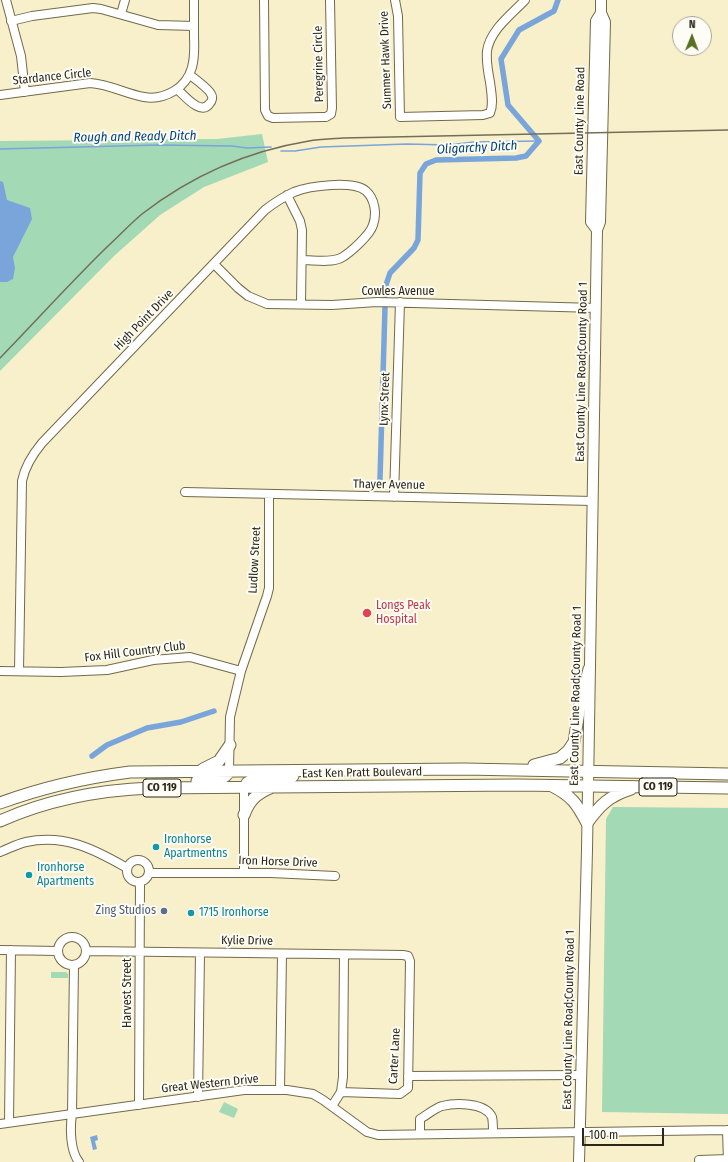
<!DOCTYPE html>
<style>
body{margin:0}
#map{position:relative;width:728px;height:1162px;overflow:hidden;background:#f8efcb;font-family:"Fira Sans Condensed",sans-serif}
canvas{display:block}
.north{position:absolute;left:672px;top:16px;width:40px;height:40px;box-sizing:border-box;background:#fdfcf5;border:1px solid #a9a79d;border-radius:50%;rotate:1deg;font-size:11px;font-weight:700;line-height:16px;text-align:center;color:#2b271a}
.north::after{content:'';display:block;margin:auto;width:14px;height:18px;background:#597122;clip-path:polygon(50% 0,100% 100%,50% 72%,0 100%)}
.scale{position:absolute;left:582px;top:1128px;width:82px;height:18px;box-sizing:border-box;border:2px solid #2b271a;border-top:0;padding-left:5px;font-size:12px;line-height:14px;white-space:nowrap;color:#2b271a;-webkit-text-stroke:3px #fdfcf5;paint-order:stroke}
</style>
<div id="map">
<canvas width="728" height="1162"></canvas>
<div class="north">N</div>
<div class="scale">100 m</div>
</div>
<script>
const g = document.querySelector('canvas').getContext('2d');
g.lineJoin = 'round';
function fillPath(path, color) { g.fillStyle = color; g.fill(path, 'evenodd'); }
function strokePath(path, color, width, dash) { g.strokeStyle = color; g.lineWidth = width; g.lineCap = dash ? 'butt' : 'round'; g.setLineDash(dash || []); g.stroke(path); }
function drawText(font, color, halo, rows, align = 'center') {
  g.font = font + ' "Fira Sans Condensed",sans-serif'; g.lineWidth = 4; g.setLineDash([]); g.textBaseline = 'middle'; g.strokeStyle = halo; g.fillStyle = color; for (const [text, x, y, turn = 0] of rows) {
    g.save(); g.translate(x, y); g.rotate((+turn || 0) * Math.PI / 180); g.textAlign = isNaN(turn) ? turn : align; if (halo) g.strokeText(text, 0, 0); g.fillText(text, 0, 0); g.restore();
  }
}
const green = new Path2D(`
 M262,134L268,162L204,187L160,215L114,256L0,371V141L217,139Z
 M613,807L728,808V1114L602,1112L606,819Z
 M51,972H66L68,974V978H51Z
 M224,1102L238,1109L234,1118L219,1112Z`);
const water = new Path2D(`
 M0,181L3,182L7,200L30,208L32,219L13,257L15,268L13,279L7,282H0Z
 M97,1135L98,1140L95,1141L97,1149L93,1150L90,1137Z`);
const stream = new Path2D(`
 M0,149L158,145L232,146L247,148L271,147
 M281,151H295L321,147L407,144L448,145L474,142L539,141`);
const canal = new Path2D(`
 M385,298V288L390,273L414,248L418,240L420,173L426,164L436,160L516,158L526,156L539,141L508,105L501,59L519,30L554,11L558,0
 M380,479L385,307
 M92,756L107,745L147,728L181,722L214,711`);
const minor = new Path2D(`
 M6,0L21,56L25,92
 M264,0L265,110L268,116L273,118L323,117H326L331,114L332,108L330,0
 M395,0L398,16L400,117L483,115L490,113C494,104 491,91 490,82C488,72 486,62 487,51C490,30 511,15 525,0
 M121,14L125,0
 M11,21L32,16L93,8L101,9L158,25L194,26
 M177,89C184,95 201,117 210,103C212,101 213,97 211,94C209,89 195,79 190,75
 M0,95L90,83C109,84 126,94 144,97C155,99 164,97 174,91C194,79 195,59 194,37C194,25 194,12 194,0
 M287,195L300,221L302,230L301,304
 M214,264L238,288L248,296L267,304L332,305L377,302L596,308
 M185,492L593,501
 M394,497L400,302
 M0,671L61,672L107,670L153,660L190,657L241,671
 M19,671L22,481C25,466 32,455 42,443L265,210C274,203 283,197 294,192C309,186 353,180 366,191C375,199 377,214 373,225C370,235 350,253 341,258C330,263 314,260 302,260
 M229,771L230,717L241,671L267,596L269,588V495
 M0,852C8,849 17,844 26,842C65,834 94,849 127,868
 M127 871a11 11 0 1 1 22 0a11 11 0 1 1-22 0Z
 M149,873H271L335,876
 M244,873V787
 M58 951a14 14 0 1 1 28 0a14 14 0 1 1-28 0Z
 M0,950L58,951
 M87,951L403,955L408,956L410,961L408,1088L400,1094L341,1092
 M74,965L72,1114C70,1128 70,1151 79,1162
 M408,1076L581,1075
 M280,1090L282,954
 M198,1097L200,953
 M139,1105L140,882
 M332,1106L341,1092L343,1077L344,955
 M9,1122L11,950
 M0,1124L244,1090H287L313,1094L323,1100L367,1132L378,1135L728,1130
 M727,1130L728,1162
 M420,1134V1119C427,1115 435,1108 442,1106C455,1103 485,1102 492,1117C493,1121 493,1128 493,1133
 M699,1160L728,1159`);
const major = new Path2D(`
 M597,230L591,222L596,21L601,13
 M579,1162L587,850L597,230L600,222L605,22L601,13V0`);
const highway = new Path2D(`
 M534,765L560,758L568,751L574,742L580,705L589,669
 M203,769L219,761L230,745
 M197,781C208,780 225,782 229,771
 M247,783L253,780L293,776
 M552,786C572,796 577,804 587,823C600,805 609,796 631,789
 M0,803C44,787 83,778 130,772L464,769L728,774
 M244,815C249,801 256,794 270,788
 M0,821C47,800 99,790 151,788L518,785L728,788`);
const rail = new Path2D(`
 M0,358C36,321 70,283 107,247C119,236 130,224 142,214C191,176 248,151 309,141C320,139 332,139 343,138L728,130`);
const markers = [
 [367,613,5,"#e0444e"],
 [156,847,4,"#0f9aa8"],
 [29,875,4,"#0f9aa8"],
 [164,911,4,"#5c6f8a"],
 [191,913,4,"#0f9aa8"]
];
const shields = [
 [658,787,38],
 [162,788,38]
];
const shieldNames = [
 ["CO 119",658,787],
 ["CO 119",162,788]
];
const streetNames = [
 ["Summer Hawk Drive",386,60,-92],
 ["Peregrine Circle",319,64,-91],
 ["Stardance Circle",52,77,-6],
 ["East County Line Road",580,121,-89],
 ["Cowles Avenue",398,292],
 ["High Point Drive",144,320,-46],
 ["East County Line Road;County Road 1",582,372,-89],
 ["Lynx Street",385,399,-88],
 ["Thayer Avenue",389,485,1],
 ["Ludlow Street",255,560,-87],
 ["Fox Hill Country Club",135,652,-7],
 ["East County Line Road;County Road 1",576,696,-89],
 ["East Ken Pratt Boulevard",362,773,-1],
 ["Iron Horse Drive",278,862,2],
 ["Kylie Drive",247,941,1],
 ["Harvest Street",128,993,-90],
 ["East County Line Road;County Road 1",569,1020,-89],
 ["Carter Lane",395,1056,-87],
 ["Great Western Drive",210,1084,-6]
];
const healthNames = [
 ["Longs Peak",376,606],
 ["Hospital",376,620]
];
const cultureNames = [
 ["Ironhorse",164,840],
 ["Apartmentns",164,854],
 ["Ironhorse",37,868],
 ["Apartments",37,882],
 ["1715 Ironhorse",199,913]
];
const serviceNames = [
 ["Zing Studios",156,911]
];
const waterNames = [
 ["Rough and Ready Ditch",135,137,-1],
 ["Oligarchy Ditch",477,148,-3]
];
fillPath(green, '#a3d9b4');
fillPath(water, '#79a5da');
strokePath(stream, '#79a5da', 1.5);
strokePath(canal, '#79a5da', 5.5);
strokePath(minor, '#726a4a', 10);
strokePath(major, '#726a4a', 12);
strokePath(highway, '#726a4a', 13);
strokePath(minor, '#fff', 8);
strokePath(major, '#fff', 10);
strokePath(highway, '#fff', 11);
strokePath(rail, '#746e59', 1.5);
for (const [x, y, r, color] of markers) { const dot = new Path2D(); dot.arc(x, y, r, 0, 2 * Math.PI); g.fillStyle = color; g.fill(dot); strokePath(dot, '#fdfcf5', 1.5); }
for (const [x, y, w] of shields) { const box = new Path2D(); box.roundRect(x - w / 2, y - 9, w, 18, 3); g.fillStyle = '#fdfcf5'; g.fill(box); strokePath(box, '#2b271a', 1); }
drawText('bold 11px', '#2b271a', null, shieldNames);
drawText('12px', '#2b271a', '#fdfcf5', streetNames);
drawText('12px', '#be3a42', '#fdfcf5', healthNames, 'left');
drawText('12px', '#0d838f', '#fdfcf5', cultureNames, 'left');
drawText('12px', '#4e5e75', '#fdfcf5', serviceNames, 'right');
drawText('italic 13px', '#004281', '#fdfcf5', waterNames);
</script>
